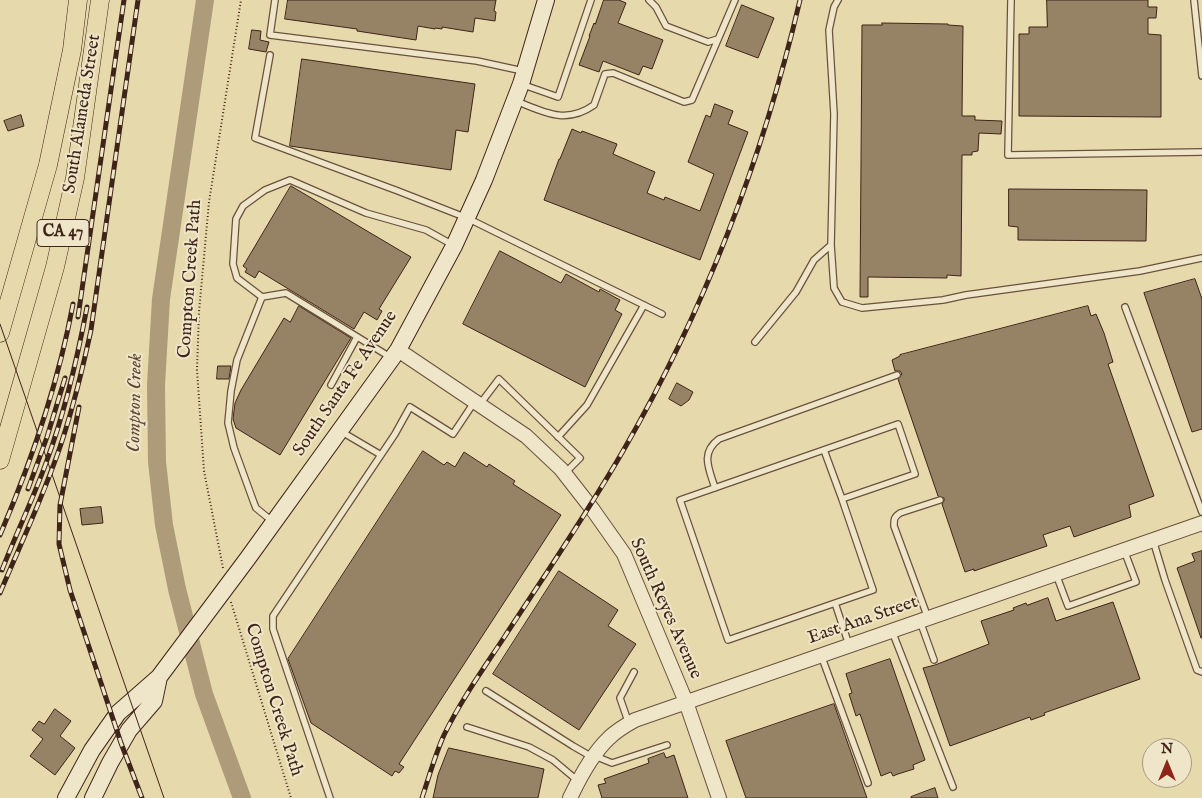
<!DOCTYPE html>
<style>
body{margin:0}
#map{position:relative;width:1202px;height:798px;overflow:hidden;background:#e6d9ac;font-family:"IM FELL English",serif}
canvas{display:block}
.north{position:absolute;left:1142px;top:738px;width:50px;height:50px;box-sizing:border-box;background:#efe6c9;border:1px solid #a99883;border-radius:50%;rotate:0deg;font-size:14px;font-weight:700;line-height:20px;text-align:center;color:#3f2419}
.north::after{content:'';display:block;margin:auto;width:18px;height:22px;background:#8f2418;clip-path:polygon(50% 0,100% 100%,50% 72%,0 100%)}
</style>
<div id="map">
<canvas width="1202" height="798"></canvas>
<div class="north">N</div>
</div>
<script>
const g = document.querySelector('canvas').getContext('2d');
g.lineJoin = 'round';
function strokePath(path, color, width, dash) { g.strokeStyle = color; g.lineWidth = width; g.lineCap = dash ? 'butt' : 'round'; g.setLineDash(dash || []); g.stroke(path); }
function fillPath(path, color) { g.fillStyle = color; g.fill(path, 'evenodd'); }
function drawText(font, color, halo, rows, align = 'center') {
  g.font = font + ' "IM FELL English",serif'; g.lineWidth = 4; g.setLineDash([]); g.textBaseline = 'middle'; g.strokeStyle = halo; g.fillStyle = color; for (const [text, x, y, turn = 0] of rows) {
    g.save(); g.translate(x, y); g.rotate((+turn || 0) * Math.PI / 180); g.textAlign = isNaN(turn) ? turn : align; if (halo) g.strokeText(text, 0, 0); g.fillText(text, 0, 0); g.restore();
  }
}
const river = new Path2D(`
 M205,0L161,299L156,385L157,462L164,525L177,589L204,694L242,798`);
const building = new Path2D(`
 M288,0H496L494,11L496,12L495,21L475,18L473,32L442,27V29L435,28V29L418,26L416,40L357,31V29L285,19Z
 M604,0H619L626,3L618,23L663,40L652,69L643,66L639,75L603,61L599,72L579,65L590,36H589L594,23L595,24Z
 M1047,0H1148V7H1157L1156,18H1148V34L1161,35V117L1019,116V34H1029V27H1047Z
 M742,5L774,18L758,58L726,46Z
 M882,23L948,24V25L963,26L962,116H975V120L1002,121L1001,134L979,133L978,151L972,152V155H962L961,276L947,275V278L868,277V297H860L862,25H882Z
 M252,30L261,31L260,40L269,42L266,52L249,49Z
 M302,59L475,84L468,132L456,130L451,170L290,146Z
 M715,104L733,111L728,124L748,132L700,260L544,200L559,159H560L572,129L581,133L582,131L617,144L613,154L655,172L647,193L664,200L665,197L700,211L714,174L688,162L706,115L710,117Z
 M21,115L24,126L8,131L4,121Z
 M291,186L411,257L379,309L382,311L377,320L364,312L354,329L259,271L255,278L245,272L247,269L243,266L245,263Z
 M1009,189L1147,190L1146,241L1018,240V227L1009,226Z
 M500,251L561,283L566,274L599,292L600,289L620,300L615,310L622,314L585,387L463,324Z
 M1195,279L1202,299V429L1192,432L1144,293Z
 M299,306L351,338L280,455L236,428L233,419L235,403L241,390L284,318L290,322Z
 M1088,306L1091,316L1096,314L1104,333L1113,362L1108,364L1154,496L1129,505L1131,517L1074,537L1070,526L1043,535L1047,546L974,571V569L965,572L942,504L944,501V498L938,496L898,379L902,374L900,371H895L892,360L900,356V355Z
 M218,366H231L229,379H217Z
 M677,383L693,392L689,400L681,406L669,399Z
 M423,451L444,465L447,462L455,467L464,452L487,467L489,464L515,481L513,484L561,515L399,764L404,767L399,773L395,771L392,776L311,723L288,659Z
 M101,507L103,523L82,525L80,509Z
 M1202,551V638H1201L1177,568L1195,561L1192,554Z
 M559,571L618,610L608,626L636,644L579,730L493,674Z
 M1048,598L1056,621L1113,602L1140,679L1044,713L1045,715L1031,720L1030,717L950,746L923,668L935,665L989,644L981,621L1014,610L1013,608L1026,603L1027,605Z
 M890,659L925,760L913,765L914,769L898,774L893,776L891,772L881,776L860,714L856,716L849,694L852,693L846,674Z
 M834,704L867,798H746L726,741Z
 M55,709L71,721L60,736L75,748L55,775L30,756L43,739L32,730L39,721L44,724Z
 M449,748L544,769L538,798H433L438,775Z
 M664,753L666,758L674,755L688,798H602L598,785L606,783L604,779L649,763L648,759Z
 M935,788L938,798H911V797Z`);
const path = new Path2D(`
 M223,568L204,471L197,370L199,312L209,202L241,0
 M231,602L291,798`);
const service = new Path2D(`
 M275,0L270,35L477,61L523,71
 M649,0L656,7L666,26L708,42L718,39
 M838,0L834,7L829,30L834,114L831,245L834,288L842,302L862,308L943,300L966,295L1140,271L1202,258
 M1011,0L1008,155L1202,152
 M1194,0L1202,76
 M270,55L255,138L398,191L467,218L662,314
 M521,84L558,97L591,0
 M516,101C544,112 566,125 594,105L605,74L613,73L684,102L692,100L735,0
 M262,297L237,278L233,264L236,219L243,206L265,190L290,180L366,213L426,230L453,245
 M1125,307L1202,512
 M755,342L796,292L814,260L831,245
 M331,385L357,337
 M480,404L499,379L580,458L564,474
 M342,432L381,455
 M558,437L587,405L644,305
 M824,450L842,499L915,474L898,424L680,500L728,640L873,590L842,499
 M715,488C709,469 700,453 719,439L897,375
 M272,521L256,508L254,503L234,448L228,423L231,391L237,360L262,297L286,293L390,357
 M1153,540L1165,580L1197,670L1202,672
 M1056,574L1068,606L1136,582L1124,550
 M835,603L849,645
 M928,618L894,526C894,519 894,517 900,513L940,500
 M920,621L934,660
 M892,631L953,787
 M821,655L868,783
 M486,691L573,746L592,757
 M629,724L620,698L634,672
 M467,727L529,747L553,760L578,781
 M595,756L612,763L667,745
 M330,798L273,629V616L395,434L410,407L453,434L475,401`);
const tertiary = new Path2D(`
 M398,350L526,436L561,469L593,510L624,554L686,702L719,798
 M570,798C579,779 594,752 609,738C617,730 626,725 635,720L1202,523`);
const secondary = new Path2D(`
 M66,798L92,750L118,713L159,677L248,558L398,350L454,246L484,180L521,84L546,0
 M93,798L110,763L129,730L154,701L159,677`);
const primary = new Path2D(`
 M0,333L48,165L72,50L78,0
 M0,460L55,267L75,178L100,0`);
const tram = new Path2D(`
 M0,324L164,798`);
const rail = new Path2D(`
 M78,317L124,0
 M79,407L60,505L59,544L70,590L121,743L142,798
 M28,489L47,437L65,378
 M0,535C32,460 58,385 73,304
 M2,570C16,534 33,499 46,463C65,412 77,360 87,307
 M0,593C21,543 45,493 62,441C74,404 83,367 91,330L138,0
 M422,798C429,777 435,755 444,735C461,700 484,668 505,636C545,575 586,515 623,451C704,311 763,158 800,0`);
const shields = [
 [63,233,52]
];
const shieldNames = [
 ["CA 47",63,233]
];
const streetNames = [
 ["South Alameda Street",83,114,-81],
 ["Compton Creek Path",191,279,-86],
 ["South Santa Fe Avenue",346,384,-56],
 ["South Reyes Avenue",665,609,66],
 ["East Ana Street",863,621,-19],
 ["Compton Creek Path",273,700,73]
];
const waterNames = [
 ["Compton Creek",136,403,-89]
];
strokePath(river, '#ad9b7a', 18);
fillPath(building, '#968265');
strokePath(building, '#3f2419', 1);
strokePath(service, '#69513e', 8);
strokePath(tertiary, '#69513e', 16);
strokePath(secondary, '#3f2419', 18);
strokePath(primary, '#3f2419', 19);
strokePath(path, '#3f2419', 2, [1, 2.5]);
strokePath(service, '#efe6c9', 5.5);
strokePath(tertiary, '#efe6c9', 14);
strokePath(secondary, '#efe6c9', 16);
strokePath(primary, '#e6d9ac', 18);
strokePath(tram, '#3f2419', 1);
strokePath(rail, '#3f2419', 5);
strokePath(rail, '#efe6c9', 3, [9]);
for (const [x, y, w] of shields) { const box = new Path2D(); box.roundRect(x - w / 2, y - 13.5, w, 27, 4); g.fillStyle = '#efe6c9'; g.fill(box); strokePath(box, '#3f2419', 1); }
drawText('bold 16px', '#3f2419', null, shieldNames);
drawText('18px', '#3f2419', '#efe6c9', streetNames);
drawText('italic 19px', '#604836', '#efe6c9', waterNames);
</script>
